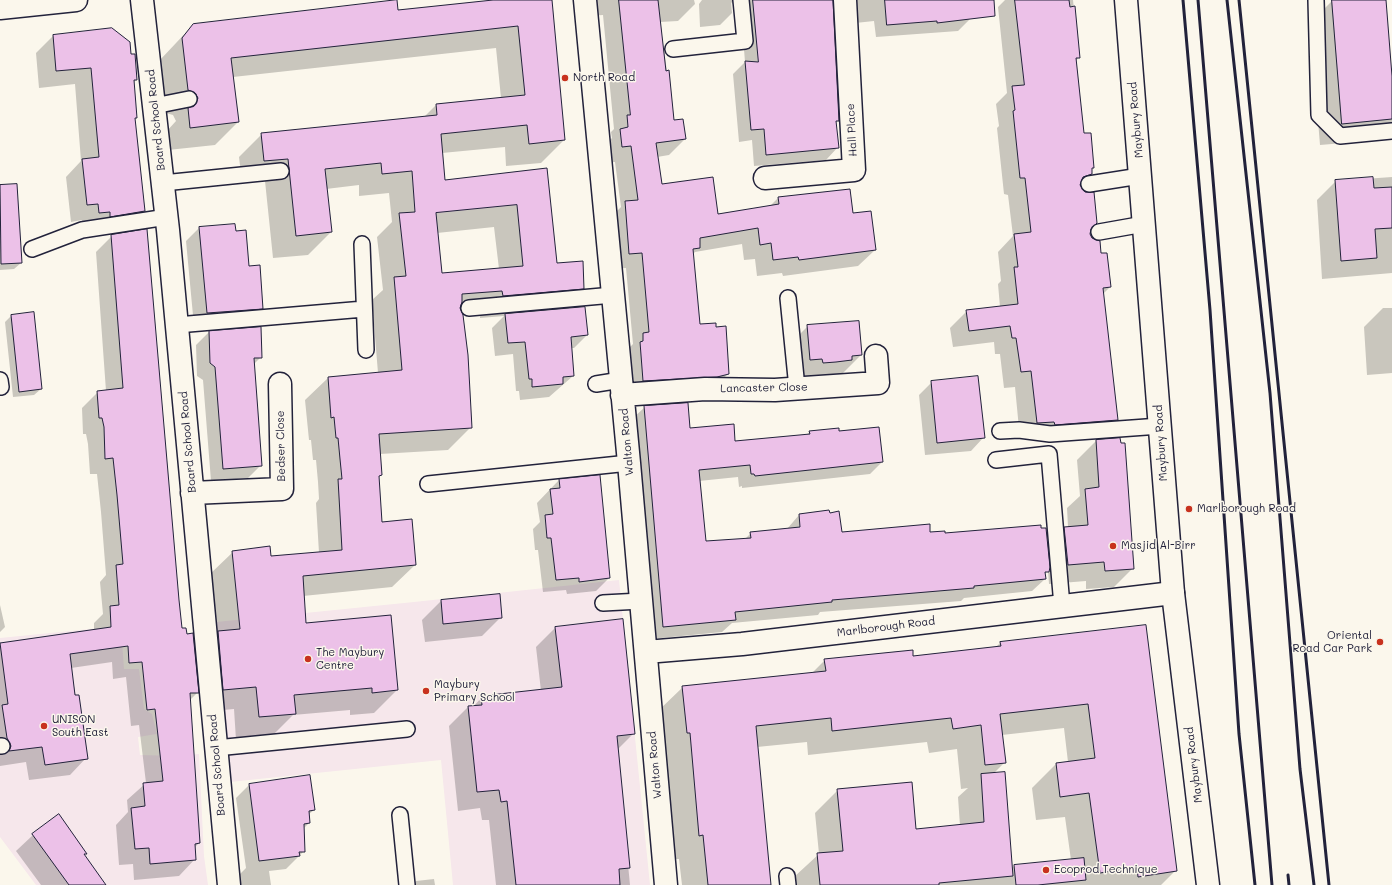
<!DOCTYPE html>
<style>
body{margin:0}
canvas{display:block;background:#fbf7ec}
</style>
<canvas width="1392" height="885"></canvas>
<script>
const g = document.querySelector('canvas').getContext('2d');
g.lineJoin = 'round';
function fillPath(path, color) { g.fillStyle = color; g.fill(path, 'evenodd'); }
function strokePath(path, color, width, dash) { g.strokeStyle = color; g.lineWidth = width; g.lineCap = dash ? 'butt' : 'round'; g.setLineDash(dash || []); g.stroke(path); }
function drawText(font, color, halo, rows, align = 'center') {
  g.font = font + ' Mali,sans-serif'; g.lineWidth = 3; g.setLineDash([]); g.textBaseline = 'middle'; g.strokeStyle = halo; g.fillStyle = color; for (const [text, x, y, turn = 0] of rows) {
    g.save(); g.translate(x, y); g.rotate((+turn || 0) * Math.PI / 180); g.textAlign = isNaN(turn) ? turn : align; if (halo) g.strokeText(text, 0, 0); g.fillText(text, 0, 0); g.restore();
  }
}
const built = new Path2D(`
 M619,580L650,885H453L441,760L230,782L216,622L414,602Z
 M121,626L124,669H139L144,709L152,714L157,734L138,737L140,755L179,756L199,754L204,856L208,885H36L0,837V638Z`);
const shadow = new Path2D(`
 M497,0H551L564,140L541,163L506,166L505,147L442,153L444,181L546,169L556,264L583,288L562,310L587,335L574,348H571L573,376L549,397L520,400L519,391H516L513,354L495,356L492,328L504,316L480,318V313L462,314L471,427L448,450L380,454L381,475L378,478L382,523L415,565L392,587L303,596L305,624L397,690L374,713L350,715V710L293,715L272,736L236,740L234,709L201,712L199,691L190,700L199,843L194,848L195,859L179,876L134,880L133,864L119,865L116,825L128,812L127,800L146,783L139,725L131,726L126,677L113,679L112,662L71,668L86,758L70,775L29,780L26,762L0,766V644L94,630V623L103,614L100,582L106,575L101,512L97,474H90L88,444L86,434H83L82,408L98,392L106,391L96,252L112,236L182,629L186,635L194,656L216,634L210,574L233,552L270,557L319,553L316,503L319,499L318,482L316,460H313L311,440H309L305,400L328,378L378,373L372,300L383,290L377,237L392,222L389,193L359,196V185L326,189L331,232L308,255L273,258L265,181L242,183L239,157L262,134L423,118L436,105L501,98L496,48L233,77L238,122L215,145L168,150L166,132L176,121L173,115L166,113L159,61L193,25L397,11ZM494,227L499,269L441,274L437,233Z
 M589,0H694L695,4L678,21L660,22L674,121L685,139L669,155L657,157L661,185L717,216L769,207L779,197L852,214L875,250L858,266L783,276L782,273L757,276L755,259L744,260L742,244L695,252L693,254L700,325L728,374L711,390L627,397V350L633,344L626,268L613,269L610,218L621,207L615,162L606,163L604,146L612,138L611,132L614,129L603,15L590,16Z
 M702,0H831L838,120L835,123L838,147L826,160L754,166L752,140L739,142L733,74L745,62L742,24L738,11L731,2L732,13L720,25L700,27L699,4Z
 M834,0H969L970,19L958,31L876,37L874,21L846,24L839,1Z
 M1005,0H1073L1079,57L1076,61L1083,134L1093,167L1091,170V174L1079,186L1090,229L1089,234L1100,255L1110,287L1103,294L1117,420L1101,436L1039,441L1038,438L1020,439L1015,387L1004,388L1000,354H995L994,342L953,347L950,328L967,311L1000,307L998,284L1001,281L998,252L1013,236L1008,195L1004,194L997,128L999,126L996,104L1007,93L998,7Z
 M1385,0L1390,68H1392V139L1320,145L1310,23L1332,1Z
 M112,30L130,55L136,80L133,83L136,118L134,120L144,211L128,228L83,229L82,220L71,222L66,177L81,161L75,84L39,88L36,53L53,36Z
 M1392,177V273L1322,279L1317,200L1336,181Z
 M16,190L21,263L14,269L0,270V192Z
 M234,225L262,308L249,321L194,326L186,241L199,228Z
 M1383,308H1392V373L1367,375L1364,327Z
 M11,316L41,389L34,395L13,397L5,322Z
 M808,326L861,355L838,378L788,383L785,349Z
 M209,332L261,357L253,365L261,465L248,478L211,481L203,380L197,376L196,345Z
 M932,382L983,438L971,451L925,455L919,395Z
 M645,407L689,429L734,442L806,435L810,432H838L882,462L870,474L742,488V486L739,487L738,477L699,481L705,542L744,540L751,533L787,529L799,515L828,511L841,533L944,534L1047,546L1065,528L1068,527L1067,508L1080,496L1077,460L1096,441L1120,439L1133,568L1114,587L1086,589V581L1049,584L1048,571L1044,574L1045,579L1032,591L964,598L961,601L820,612L818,615L732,623L722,632L651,639L632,419Z
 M559,480L609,578L596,591L567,594L566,590L543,592L538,550H535L533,529L540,522L537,503Z
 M441,601L501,617L482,636L425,642L422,620Z
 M0,605L5,627L0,632Z
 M1145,626L1176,870L1161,885H795L794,877L819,854L815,813L838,790L915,830L960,826L958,797L968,788L961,789L957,749L929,753L927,742L808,755L807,742L757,747L770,885H682L679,859H675L666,757H663L658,711L683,687L811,674L825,660L912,657L995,648L1001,642ZM1064,728L1068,762L1056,764L1032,788L1036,820L1065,817L1071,860L1014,866L1011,869L993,774L1005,762L1002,735Z
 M555,628L633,734L617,750L630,885H496L489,820H482L480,808L458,811L449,726L468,707H473L482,697L541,691L536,647Z
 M309,776L314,810L308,815L309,823L303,829L304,851L286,869L269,871L271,885H241L240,874L246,868L236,798L249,785Z
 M33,835L86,853L84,856L105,885H41L16,851Z
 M434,879L435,885H412L416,881Z`);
const building = new Path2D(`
 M397,0L398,10L493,0H552L565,140L529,144L527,125L441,134L445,180L547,168L557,263L583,261L584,289L503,296L502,291L462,294V302L460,308L463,315L468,355L472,428L379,434L382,475L379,476L382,522L412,519L416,565L303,576L306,623L391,615L398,690L372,693V688L294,695L296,714L259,717L256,687L223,690L218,631L240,629L232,551L270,546L271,556L342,550L338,479H342L340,459L338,438H336L334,417L331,418L328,377L402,370L394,277L406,276L399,213L415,212L412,171L382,174L381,163L325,169L332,232L296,236L288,159L264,161L261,133L437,115L436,104L525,95L518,26L231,58L239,122L190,128L188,108L195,105L198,98L195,93L188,90L182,38L193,24ZM517,205L523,266L442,273L436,213Z
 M619,0H658L666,71L669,70L674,120L683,119L686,139L656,143L662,184L713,177L718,214L779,204L778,197L850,189L853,213L871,211L876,250L799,260L798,257L773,260L771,243L760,245L758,228L700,238V248L693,249L700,324L716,323V327L726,326L729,374L717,377L643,381L640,342L643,341V333L649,332L642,253L629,254L625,201L638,200L631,146L622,147L620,129L628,127L627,115H630Z
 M753,0H833L839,121H836L839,148L766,155L764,129L751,130L745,61L758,62Z
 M885,0H994L995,16L937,23V21L887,25Z
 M1015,0H1069L1070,7L1075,6L1080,58H1076L1084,133H1091L1094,168H1092V174L1083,177L1080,185L1085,192H1094L1097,223L1091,229L1090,234L1092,238L1100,241L1101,253H1107L1111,287L1103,288L1118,420L1055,425L1054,422L1037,423L1031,371L1021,372L1016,338H1012L1010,326L969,331L966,310L1018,304L1014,267H1018L1014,234L1031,232L1025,178H1020L1013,111L1015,110L1012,86L1024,85Z
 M1332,0H1386L1392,76V119L1342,124Z
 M112,28L130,42L131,54H135L137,80H134L137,118H135L145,211L110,217V212L99,213L98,204L87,205L82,159L99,157L91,68L56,71L53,35Z
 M1373,177L1374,188L1392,187V228L1375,229L1377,258L1341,261L1335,180Z
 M17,184L22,263L1,264L0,185Z
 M235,224L236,231L246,230L249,266L260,265L263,309L207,313L199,227Z
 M147,229L179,600L182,628H186L187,634L193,633L199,693H190L200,843L195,844L196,860L150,864L149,848L135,849L131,808L145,806L143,783L163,781L155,709L147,710L142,662L129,663L128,646L70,654L75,695H79L88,759L45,765L42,747L9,751L11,746L7,738L2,705L8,704L0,643L111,627L110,606L119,605L116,565L123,564L117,495L113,458L105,459L104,427L102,418H99L97,391L123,388L111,235Z
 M585,307L588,335L571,337L574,376L563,377V384L532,387V379H529L525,342L508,343L505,314Z
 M34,312L42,389L19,392L11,315Z
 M859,321L862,355L852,356V360L836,362L823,363L822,359L810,360L807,325Z
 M261,327L262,358H254L262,466L223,469L215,367L210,363L209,331Z
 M978,376L985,438L937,443L931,381Z
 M688,403L690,428L734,424L735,441L810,434L809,431L839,428V431L879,427L883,462L755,476L754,474H751L750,465L699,470L706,541L751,538L750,532L800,527L799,514L829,510L830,513L839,511L842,532L930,524V532L945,531V533L1041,525V528H1046L1050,567L1049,572H1045L1046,579L974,586V588L832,600V602L735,612L736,620L663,627L644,406Z
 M1120,438L1121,443H1125L1134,569L1105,571L1104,562L1068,565L1064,527L1088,525L1085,489L1099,487L1096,440Z
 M600,475L610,578L579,582V578L556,580L551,538H547L545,515L553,514L550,489L560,488L559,479Z
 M500,594L502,618L443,624L441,600Z
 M623,619L635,734L617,736L630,868L619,869L620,885H516L507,801L501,802L499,790L477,792L468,706L482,705L481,696L562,687L555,627Z
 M1146,625L1177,871L1138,877L1137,867L1100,873L1089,793L1060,797L1056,763L1095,758L1088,704L1000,714L1006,763L985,765L981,725L953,729L951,718L832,731L831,718L756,726L771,885H708L703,835L699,836L690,733H687L682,686L826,671L824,659L913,650V656L1001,646L1000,642Z
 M1005,772L1013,876L939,883V885H820L817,853L843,851L837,789L912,782L916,829L984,822L981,774Z
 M310,775L315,810L309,811L310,823L304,824L305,852H299L300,856L259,861L249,784Z
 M59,814L87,854H84L106,885H69L32,834Z
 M1084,858L1086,880L1038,885H1016L1014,865Z`);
const lane = new Path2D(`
 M1316,0L1319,115L1340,136L1392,131
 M673,49L745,41L741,0
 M154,106L189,99
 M163,183L281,171
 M1089,184L1140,176
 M1099,232L1144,224
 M362,244L366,350
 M32,249L82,230L167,217
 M788,298L797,388
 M469,308L613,295
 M177,325L364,309
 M0,380L1,387
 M596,384L621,380
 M1000,431L1019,430L1050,434L1160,426
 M996,460L1049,454L1062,606
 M428,484L629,463
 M603,603L641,601
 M0,746H2
 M216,748L407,729
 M400,815L407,885
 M787,876L788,885`);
const street = new Path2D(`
 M142,0L168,230L229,885
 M585,0L629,463L666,885
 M0,8L76,0
 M765,178L854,170L845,0
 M622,395L705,389L775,390L878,383L876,356
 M192,493L282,489L280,384
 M646,652L742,644L1173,593`);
const secondary = new Path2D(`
 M1126,0L1173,593L1208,885`);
const rail = new Path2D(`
 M1183,0L1210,310L1239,734L1255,885
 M1198,0L1272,885
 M1227,0L1270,393L1300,769L1314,885
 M1239,0L1329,885
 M1288,875L1289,885`);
const markers = [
 [565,78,4,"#c8321e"],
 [1189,509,4,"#c8321e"],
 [1113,546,4,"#c8321e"],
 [1380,642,4,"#c8321e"],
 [308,659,4,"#c8321e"],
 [426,691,4,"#c8321e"],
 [44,726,4,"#c8321e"],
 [1046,870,4,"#c8321e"]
];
const poiNames = [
 ["North Road",573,78],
 ["Marlborough Road",1197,509],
 ["Masjid Al-Birr",1121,546],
 ["Oriental",1372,636,"right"],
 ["Road Car Park",1372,649,"right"],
 ["The Maybury",316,653],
 ["Centre",316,666],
 ["Maybury",434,685],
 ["Primary School",434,698],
 ["UNISON",52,720],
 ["South East",52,733],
 ["Ecoprod Technique",1054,870]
];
const streetNames = [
 ["Board School Road",156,120,-96],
 ["Maybury Road",1136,120,-95],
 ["Hall Place",852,130,-93],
 ["Lancaster Close",764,388,-1],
 ["Board School Road",188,442,-95],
 ["Walton Road",627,442,-95],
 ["Maybury Road",1161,443,-94],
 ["Bedser Close",281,446,-91],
 ["Marlborough Road",886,627,-7],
 ["Board School Road",217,765,-95],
 ["Walton Road",655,765,-95],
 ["Maybury Road",1194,765,-97]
];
fillPath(built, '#f6e7eb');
fillPath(shadow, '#0003');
fillPath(building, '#ecc1e8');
strokePath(building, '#22223b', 1);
strokePath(lane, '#22223b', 18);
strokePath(street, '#22223b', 25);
strokePath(secondary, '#22223b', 25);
strokePath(lane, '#fbf7ec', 15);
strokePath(street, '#fbf7ec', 22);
strokePath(secondary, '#fbf7ec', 22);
strokePath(rail, '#22223b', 3);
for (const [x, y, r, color] of markers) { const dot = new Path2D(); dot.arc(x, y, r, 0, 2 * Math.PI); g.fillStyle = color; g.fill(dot); strokePath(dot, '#fbf7ec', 1.5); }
drawText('11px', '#22223b', '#fbf7ec', poiNames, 'left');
drawText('11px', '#22223b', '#fbf7ec', streetNames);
</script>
